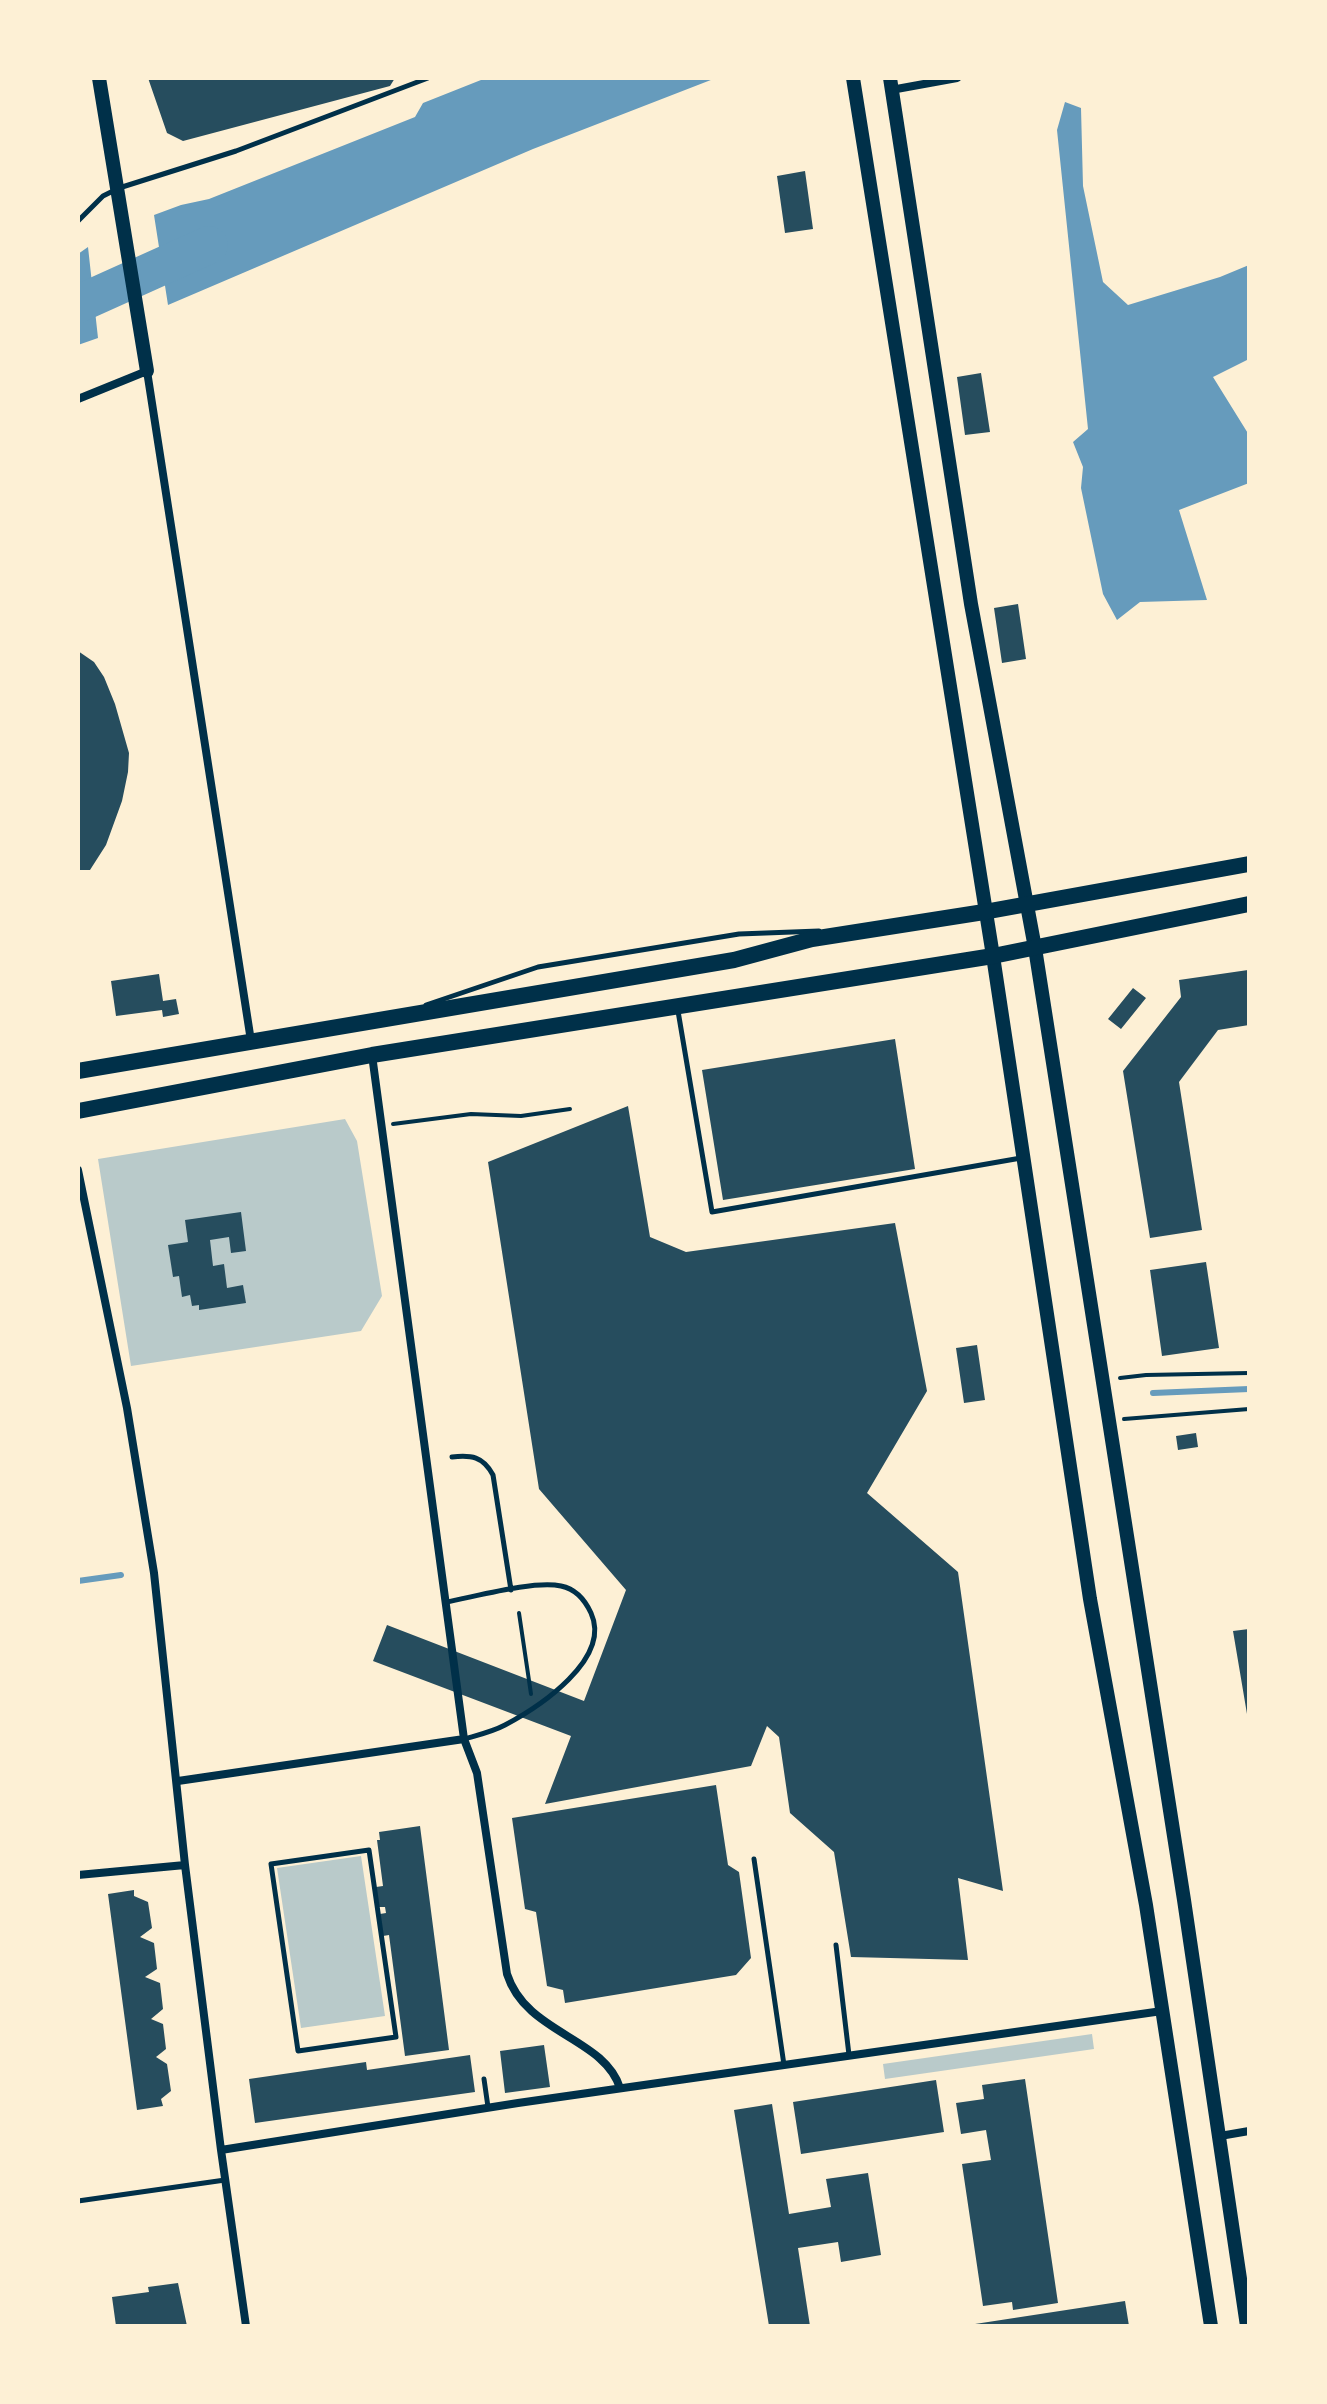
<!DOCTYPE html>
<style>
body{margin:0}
#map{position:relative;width:1327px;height:2404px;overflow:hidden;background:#fdf0d5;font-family:Commissioner,sans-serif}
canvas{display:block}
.frame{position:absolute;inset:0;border:80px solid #fdf0d5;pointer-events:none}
</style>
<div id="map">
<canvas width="1327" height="2404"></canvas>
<div class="frame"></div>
</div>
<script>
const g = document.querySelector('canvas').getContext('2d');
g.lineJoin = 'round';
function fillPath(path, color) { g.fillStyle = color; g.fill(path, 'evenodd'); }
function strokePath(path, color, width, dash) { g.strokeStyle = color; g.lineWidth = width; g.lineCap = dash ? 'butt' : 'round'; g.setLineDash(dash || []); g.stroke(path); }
const green = new Path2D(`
 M345,1119L357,1141L382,1296L361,1331L131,1366L98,1159Z
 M361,1856L385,2016L301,2028L277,1868Z
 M1092,2034L1094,2049L885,2079L883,2064Z`);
const water = new Path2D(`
 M486,78H716L533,149L168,305L154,215L181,205L209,199L415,117L423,103Z
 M1065,102L1081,108L1083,186L1103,282L1128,305L1220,277L1249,265V359L1213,377L1249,435V483L1179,510L1207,600L1140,602L1117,620L1103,594L1081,488L1083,467L1073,442L1088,429L1057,130Z
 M88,247L98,338L78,345V254Z`);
const stream = new Path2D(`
 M1153,1393L1249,1389
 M78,1581L121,1575`);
const river = new Path2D(`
 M78,304L209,245`);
const building = new Path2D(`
 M148,78H395L390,86L183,141L167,133Z
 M805,171L813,229L785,233L777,176Z
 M981,373L990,432L965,435L957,377Z
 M1018,604L1026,659L1002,663L994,608Z
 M78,651L94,662L104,677L115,704L129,753L128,772L122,801L106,845L90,870H78Z
 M1248,970L1249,1025L1218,1030L1179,1082L1202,1230L1150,1238L1123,1071L1181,997L1179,980Z
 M159,974L163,1001L176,999L179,1014L163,1017L162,1010L116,1016L111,981Z
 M1133,988L1146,998L1121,1029L1108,1019Z
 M895,1039L915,1169L723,1200L702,1070Z
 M628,1106L650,1237L686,1252L895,1223L927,1391L867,1493L958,1572L1003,1891L958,1878L968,1960L851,1957L834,1852L790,1813L779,1737L767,1726L751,1766L545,1804L571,1736L373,1661L387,1625L584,1701L626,1590L539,1489L488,1162Z
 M241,1212L246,1251L231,1253L229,1237L210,1240L213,1266L224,1264L227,1288L243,1285L246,1303L199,1310V1305L192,1306L190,1295L182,1297L179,1276L173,1277L168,1245L188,1242L185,1220Z
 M1206,1262L1219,1348L1162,1356L1150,1270Z
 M977,1345L985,1400L964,1403L956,1348Z
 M1196,1433L1198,1447L1178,1450L1176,1436Z
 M1249,1629V1714H1247L1233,1631Z
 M716,1785L728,1865L739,1872L751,1958L736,1975L565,2003L563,1990L547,1986L536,1912L525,1909L512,1818Z
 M420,1826L449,2050L405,2056L389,1935L383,1936L380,1914L386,1913L385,1907H379L376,1887L383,1886L377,1840H380L379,1832Z
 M134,1890V1896L148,1902L152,1928L140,1937L154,1943L157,1969L145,1977L160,1983L163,2009L151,2019L163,2024L166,2049L156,2057L167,2064L171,2091L161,2099L163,2106L137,2110L108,1894Z
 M544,2045L550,2087L505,2093L500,2051Z
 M470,2055L475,2092L255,2123L249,2079L366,2062L367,2070Z
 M1025,2079L1058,2303L1013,2310L1012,2302L983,2306L962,2164L991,2160L986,2130L961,2134L956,2103L984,2099L982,2085Z
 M936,2080L944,2132L801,2154L793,2102Z
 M772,2104L789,2214L831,2207L826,2179L868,2173L881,2255L841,2262L838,2242L798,2248L810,2326H769L734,2110Z
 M178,2283L187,2326H116L112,2297L149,2292L148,2287Z
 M1125,2301L1129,2326H976L975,2324Z`);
const path = new Path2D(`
 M393,1124L471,1114L521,1116L570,1109
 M1120,1378L1146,1375L1249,1373
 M1124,1419L1249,1409
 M519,1613L531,1694`);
const service = new Path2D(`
 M78,221L103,196L119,188L236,151L428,78
 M426,1005L538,967L739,934L819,931
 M678,1011L712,1212L1021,1158
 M452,1457C471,1455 483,1456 493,1475L511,1590
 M446,1602C474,1597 534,1580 561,1586C576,1589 585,1600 591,1613C612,1659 539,1707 505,1725C492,1732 478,1735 464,1739
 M369,1850L396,2037L298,2051L271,1864Z
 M754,1859L784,2065
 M836,1945L849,2055
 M484,2079L488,2107
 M78,2201L225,2180`);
const minor = new Path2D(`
 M891,90L957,78
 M78,399L147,371L251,1041
 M372,1055L464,1739L477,1773L507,1974C526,2034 604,2037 620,2088
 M78,1170L127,1408L154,1573L185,1865L221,2150L246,2326
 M178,1781L464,1739
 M78,1875L185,1865
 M1220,2136L1249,2131
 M221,2150L518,2103L1162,2011`);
const tertiary = new Path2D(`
 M99,78L147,371`);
const secondary = new Path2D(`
 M853,78L993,956L1090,1599L1146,1905L1211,2326
 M890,78L971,604L1035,948L1184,1900L1247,2326`);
const primary = new Path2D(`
 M78,1071L734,960L812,939L984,912L1249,864
 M78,1111L372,1055L993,956L1249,904`);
fillPath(green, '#b9caca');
fillPath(water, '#669bbc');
strokePath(stream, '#669bbc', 6);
strokePath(river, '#669bbc', 38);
fillPath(building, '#264d5e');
strokePath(path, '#003049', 4);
strokePath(service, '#003049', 5);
strokePath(minor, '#003049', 8);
strokePath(tertiary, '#003049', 14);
strokePath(secondary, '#003049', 14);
strokePath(primary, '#003049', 16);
</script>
